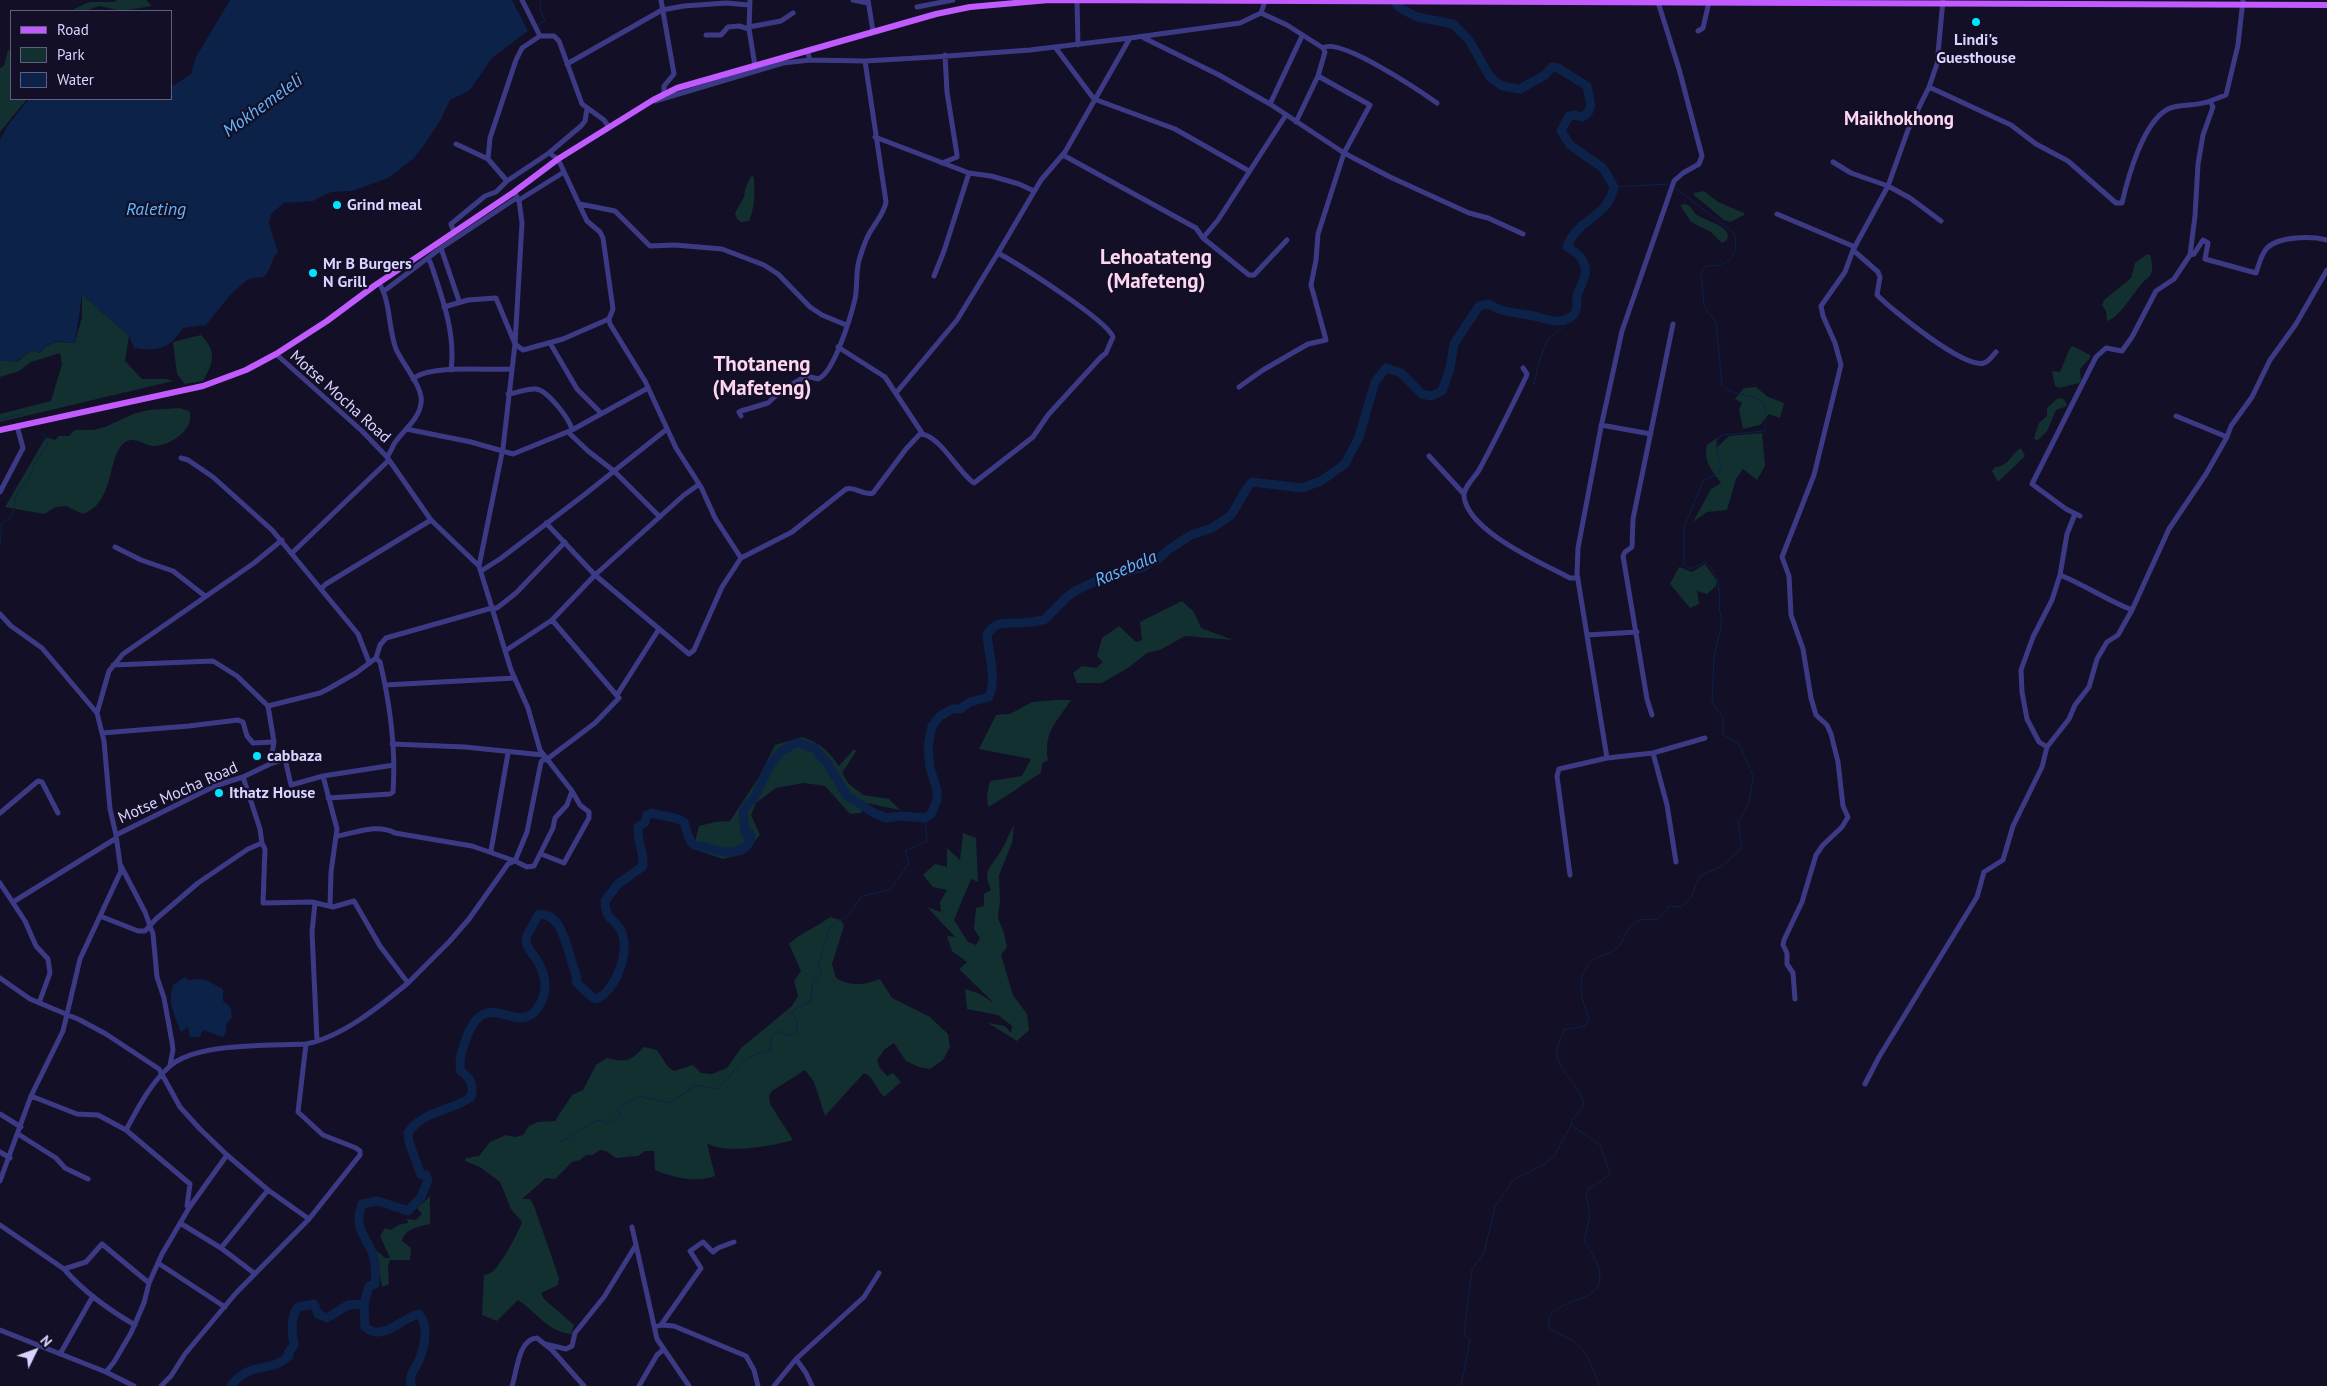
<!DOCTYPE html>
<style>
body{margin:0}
#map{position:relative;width:2327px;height:1386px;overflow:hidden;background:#130f26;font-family:"PT Sans",sans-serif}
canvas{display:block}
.legend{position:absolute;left:10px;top:10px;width:162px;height:90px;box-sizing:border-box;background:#130f26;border:1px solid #625e7d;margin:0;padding:6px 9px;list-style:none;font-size:15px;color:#d9d4ff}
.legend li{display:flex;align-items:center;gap:10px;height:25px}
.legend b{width:25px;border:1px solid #625e7d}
.north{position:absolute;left:10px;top:1326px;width:50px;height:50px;-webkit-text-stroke:4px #130f26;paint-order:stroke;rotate:48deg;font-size:14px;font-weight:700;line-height:20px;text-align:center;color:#d9d4ff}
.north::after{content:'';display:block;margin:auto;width:18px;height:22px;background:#d9d4ff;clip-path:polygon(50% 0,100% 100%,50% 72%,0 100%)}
</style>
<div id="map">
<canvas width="2327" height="1386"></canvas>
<ul class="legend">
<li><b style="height:6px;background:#c25bff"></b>Road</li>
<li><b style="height:14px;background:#12302f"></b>Park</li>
<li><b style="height:14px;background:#0c2248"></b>Water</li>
</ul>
<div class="north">N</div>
</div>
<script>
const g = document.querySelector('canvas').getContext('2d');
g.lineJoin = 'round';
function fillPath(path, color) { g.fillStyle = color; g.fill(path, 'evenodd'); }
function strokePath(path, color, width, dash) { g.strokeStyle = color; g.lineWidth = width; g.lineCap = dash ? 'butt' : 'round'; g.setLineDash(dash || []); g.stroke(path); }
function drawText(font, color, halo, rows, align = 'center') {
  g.font = font + ' "PT Sans",sans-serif'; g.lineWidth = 4.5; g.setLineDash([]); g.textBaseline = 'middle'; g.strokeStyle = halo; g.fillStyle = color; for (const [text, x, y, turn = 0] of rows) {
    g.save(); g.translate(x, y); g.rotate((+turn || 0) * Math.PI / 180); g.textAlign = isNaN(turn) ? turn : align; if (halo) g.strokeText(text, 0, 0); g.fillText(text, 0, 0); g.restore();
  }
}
const green = new Path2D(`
 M117,0H146L152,6L122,11L99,6L85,11H74V9L89,2H115Z
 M8,50L11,51V99H27L0,132V68L4,66Z
 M751,176L754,177C754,196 756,203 749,221L741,222L737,219L735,213L744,197L745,189Z
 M1704,191L1718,202L1744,213V215L1730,222L1724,220L1694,195V193Z
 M1685,204C1692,206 1692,211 1697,215C1708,222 1720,222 1728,234L1727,240L1722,243L1711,232L1691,222L1680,205Z
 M2147,254L2150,255C2152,260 2153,269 2151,274C2149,278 2143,281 2140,286C2132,295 2119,318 2107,321L2106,311L2102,305L2104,300L2131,278L2135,263Z
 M82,294L129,336L125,361L142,379H166L173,381L0,422V414L51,401L62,364L60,353L31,362L19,371L0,377V360L17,362L31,350L39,353C54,339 56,342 75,343L82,317Z
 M201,335C217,352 214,362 203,381L185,384L177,374L173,342Z
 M2073,346L2090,355V358L2080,369L2081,380L2079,383L2059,388L2055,386L2052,371L2060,372L2070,348Z
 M1756,387L1768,397L1784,403L1780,418L1769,414L1760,425L1743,429L1739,410L1742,403L1735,399L1744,388Z
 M2058,398L2064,399L2067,406L2056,410L2047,431L2037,441L2034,438L2039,423L2047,416V408Z
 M179,408L189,411C197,428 169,447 153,446C145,445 135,437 127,441C106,452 117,502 83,514L66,506L56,507L44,514L5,507L46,437L55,440L59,436H69L75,430H93L105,427L133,414L149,410Z
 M1762,433L1765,466L1757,480L1743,469L1736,479L1727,510L1707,512L1693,522L1711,489L1721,483C1712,470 1703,461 1707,445L1717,438L1716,448L1729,436Z
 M2021,448L2025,456L1998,482L1992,471L1995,467C2008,467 2012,453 2021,448Z
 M1705,564L1717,581L1716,586L1707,594L1697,591L1699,604L1690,608L1670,584L1679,567L1692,572Z
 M1182,601L1194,612L1201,628L1233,640L1185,636L1160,650L1147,653L1128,668L1102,683H1077L1073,673L1082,666L1096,668L1103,662L1097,656L1102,638L1119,626L1136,642L1142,640L1140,622Z
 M1056,700H1071C1057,722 1043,732 1048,760L1042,763L1041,773C1022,784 1007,797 988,807L987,795L990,781L1022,776L1031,759L979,749L996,715L1010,714L1032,702Z
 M802,737C820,743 828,750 839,766L853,750H857L842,773L849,784L863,795L889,799L900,810L866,803L861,813L850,814L825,786L804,783L776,788L756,803L751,815L760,835L744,854L723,859L693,849L699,826L715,822L730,821L759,777L775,745Z
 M1014,825L1012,843L999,875L1000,900L998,918L1004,933L1007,947L1001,955L1013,995L1027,1014L1029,1030L1017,1041L988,1023L1005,1026L1011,1033L1012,1026L998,1015L967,1009L965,989L978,993L994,1003L959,969L967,962L952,951L947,936L955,937L927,907L941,912L940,902L947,890L933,887L923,875L935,864L947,867V848L960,860L963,833L976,838L978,882L971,879L954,920L968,942L976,945L980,938L974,929L976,908L984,906V894L991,890C983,871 989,869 999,854C1005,845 1009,834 1014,825Z
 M830,917L841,920L844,926L832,964L836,978C852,987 864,985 880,979L892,998L930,1017L948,1034L950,1047L943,1060L930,1069L919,1067L906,1061L894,1043L885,1049L877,1060L880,1068L887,1076L893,1073L901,1082L884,1097C876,1089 874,1077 864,1073L825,1116L814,1082L805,1070L772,1091L769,1096L770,1104L793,1140C773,1146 724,1155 707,1143L715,1176C695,1183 675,1178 655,1170L654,1151H645L638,1156L616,1158L606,1151L600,1150L593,1155H586L580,1160L572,1162L555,1179L546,1178L522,1199H530L534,1206L559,1278L558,1285L541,1293L544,1299L574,1325L571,1334C546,1331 538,1313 518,1300L497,1321L482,1315L484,1275C487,1274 489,1274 492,1272C498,1269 519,1232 522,1222L511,1209L500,1182L480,1167L465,1161L466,1158L479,1156L490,1142L506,1135L515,1137L523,1135L529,1126L538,1122L555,1121L572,1095L583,1090L596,1065L607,1058C626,1063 631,1061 644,1047L657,1050L668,1067L674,1071L693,1065L701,1073L712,1074L727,1068L741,1048L792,1006L798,996L794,981L801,971L789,944C800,933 817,927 830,917Z
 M430,1196V1224C419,1227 405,1228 402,1241L411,1248L410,1260H390L388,1266L389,1284L382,1287C381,1273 375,1266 377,1251L385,1258H390L380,1236L385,1228L391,1230L398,1225L408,1223L407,1219L416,1220L422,1214L417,1208Z`);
const water = new Path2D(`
 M230,0H512L528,31L492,58L470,90L450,100L440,121L424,145L413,159L388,178L352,191L331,192L313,201L284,203L271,214L269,223L278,252C270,260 272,269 264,277L248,279L231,294L206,325L183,328C168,350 159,351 134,348L129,336L82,295L75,343C56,341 53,339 39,353L31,350L16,362L0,360V140L8,125L29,99H171V87L191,74L196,57Z
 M185,977L188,980C209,978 204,980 223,989V1001L231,1008L232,1018L226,1024V1032L223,1037L203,1030L200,1037H190L188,1027L181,1032C175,1015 167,1004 173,985Z`);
const stream = new Path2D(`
 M537,26L545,21L540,9L541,0
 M1614,187L1670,184
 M1534,384L1540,358L1548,339L1573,319L1574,314
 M0,419L23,414
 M0,544L2,523L12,516L17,493L30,476L35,463L47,445L46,437L41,433
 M559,1143L597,1120L609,1123L621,1114L617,1109L639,1096L669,1103L696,1085L716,1089C739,1070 737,1057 770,1051L772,1036L778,1031L789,1036L796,1033L797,1023L792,1011L811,1001L812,985L822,974L818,965L830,927L849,915L862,896L890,890L909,863L905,851L927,841L925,818
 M1461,1386L1470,1340L1464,1334L1472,1269L1484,1253L1495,1207L1513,1180L1545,1164L1555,1155L1571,1125
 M1600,1386C1593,1371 1588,1350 1573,1341C1565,1336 1557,1334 1549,1328C1544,1295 1599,1308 1600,1277C1600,1264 1590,1251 1584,1240L1590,1216L1586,1194L1588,1189L1600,1182L1610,1173L1600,1145L1571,1125L1572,1120L1584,1106C1583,1085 1554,1071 1557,1049C1558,1042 1562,1036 1564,1030L1585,1026L1589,1019C1582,1000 1573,973 1595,959C1604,954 1612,953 1619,946C1625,939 1626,929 1634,923C1649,913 1655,930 1669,906L1681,907L1690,899L1700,876L1722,866L1742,848L1738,822L1749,803L1753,776L1739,744L1723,735V718L1712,702L1714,656L1722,623L1719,606L1720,599L1718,581L1713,570L1706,562L1690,569L1684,564V528L1703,481L1719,473L1722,468L1717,453V440L1722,435L1764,431C1767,427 1766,421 1766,416C1767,388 1735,401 1722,385L1716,323L1704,306L1701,273L1706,266C1729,267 1739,256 1735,234L1673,186`);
const river = new Path2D(`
 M231,1386C250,1360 270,1374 289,1356L288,1353L294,1345C292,1333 290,1318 298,1307L314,1304L318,1314L327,1318L348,1305L364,1304
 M411,1386C409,1372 415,1370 419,1360C425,1347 429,1325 419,1314C402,1317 383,1343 365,1327L364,1304L369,1286L375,1284C376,1273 376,1262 372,1252C363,1232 354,1228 362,1204L378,1201L408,1211L421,1197L428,1180L426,1175H421L409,1142L408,1133C423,1110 451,1112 471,1097C474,1086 471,1077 461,1072C458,1060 462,1050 466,1039C486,984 514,1036 536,1010C550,993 546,974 535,957C531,952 526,947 526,941C526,934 535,922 538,915C564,909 569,961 577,977L576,982L593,998L596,999C616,991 631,951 621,931C614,916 606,923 605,901L618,884L643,866C644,852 637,841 638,827L645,822L647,815L652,813C663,817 674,816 684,822C686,827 688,840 693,844C696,847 703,846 708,848C723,853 748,857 751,836L750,833L746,834L745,832L743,811L755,796L770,765L781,752L793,744L799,743L814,748L827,763L847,796L874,813L886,818L900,816L925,818L931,814L937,800V790L930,768L928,748L932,726L940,716L952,709H960L970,702L989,697C997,676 989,657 987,635C996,621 1002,623 1017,623C1025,623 1036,621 1044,620L1066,598L1075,591L1108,575H1117L1144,567L1151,561L1157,560L1168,550L1191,535L1212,528L1230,516C1239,505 1243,491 1252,482L1302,488L1321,481L1345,464L1359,437L1375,382L1386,368L1401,373L1422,394L1431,396L1442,391L1450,369L1454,344L1479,306L1489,304C1504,314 1517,312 1534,316C1547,319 1562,327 1574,314C1579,308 1576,302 1577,295C1578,291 1582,286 1583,281C1590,266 1581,254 1567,247C1577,218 1607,219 1614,187L1603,168L1570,145L1561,131L1569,116L1575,115L1582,117C1597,109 1588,98 1587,86L1558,68L1552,67L1545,75L1520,89L1502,86L1490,77L1469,40L1453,24L1417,17L1400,8L1393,0`);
const minor = new Path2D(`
 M661,0L674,74L664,86V94
 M750,0L749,29L755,66
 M853,0L868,3
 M868,0L873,31
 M1077,0L1078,45
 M1943,0L1937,64L1929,87L1908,130L1888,186L1853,250L1878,272L1880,277L1877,295C1892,310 1964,369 1984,363C1990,361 1992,356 1996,352
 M917,7L953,0
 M1261,13L1287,25L1323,48L1325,52L1318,76L1296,122
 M749,27L781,21L793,13
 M1698,31L1703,28L1709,2
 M706,35H721L728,27L739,26L749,29
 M540,36H554L559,41L582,104L604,120L609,127
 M1144,38L1219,75L1270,104L1344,153L1390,177L1469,213L1488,218L1523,234
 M1055,47L1094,99L1175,129L1249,171
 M1323,48C1340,37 1420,91 1437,103
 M807,50L810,60L865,61L934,57L1030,50L1130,38
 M567,64L662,10L684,6L726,3L749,5
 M1929,87L2011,125L2036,144L2068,161L2116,203H2122C2128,177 2143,122 2168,109C2180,103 2196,107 2210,101L2213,107L2203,135L2198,164L2195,216L2190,255L2174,279L2156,291L2132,337L2122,351L2106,348L2096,357L2032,484L2066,509L2080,516
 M655,101L783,63L810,60
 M2210,101L2226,95L2238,45L2243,0
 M1270,104L1302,36
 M875,137L969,173L991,176L1019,184L1034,191
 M456,144L488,159
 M1063,155L1196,228L1203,238L1249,275H1254L1287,240
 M1833,162L1851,173L1888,186L1910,198L1941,221
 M942,163L957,157V155L947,92L945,55
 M507,181L488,159L490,138L516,60L522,48L540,36L522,0
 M580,204L615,211L650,246L675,245L722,249L764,265L778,274L810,307L822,315L846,325
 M1777,214L1855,247
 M454,232L451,224L485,196L496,192L507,181L549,153L581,126L585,121L587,109
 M1203,238L1218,220L1286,115
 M441,248L459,301
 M2190,255L2194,254L2203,240L2208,243L2205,259L2256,273C2259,265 2261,254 2267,248C2279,236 2312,236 2327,240
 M428,258L431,264C442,297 456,334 451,370
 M934,276L944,251L969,173
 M379,283C391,302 388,328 396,349C403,365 424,388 421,403C419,420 403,430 394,444C392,448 390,453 387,457
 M384,291L441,248L515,199L519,200L564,172
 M444,307L468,300L496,298L515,344L523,350L563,339L609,319
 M550,343L577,389L601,413
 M838,347L885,377L922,433
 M1523,368L1527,374L1526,377C1511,408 1496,439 1479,470C1475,477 1463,488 1464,496C1467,531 1542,563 1570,578H1578
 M413,379C429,364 489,371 512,369
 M1239,387L1263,370L1308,344L1326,340L1311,285L1316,260L1318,234L1344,153L1370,105L1318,76
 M896,393L957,320L998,253
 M508,394C517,393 527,388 536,389C547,390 570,419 572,430
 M741,416L739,412L741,411L768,403L782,390L801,379L811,377L818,379C834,373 851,316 855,299C858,285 855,271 860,257C863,248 866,237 872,229C878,219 884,213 886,202L865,61
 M2176,416L2227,437
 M1601,425L1651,434
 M406,429L471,442L513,454L572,430L648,388
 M568,432L588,451L614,471L660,517
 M1429,456L1464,494
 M181,458L188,460L213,477L272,530L358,634L369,662
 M0,492L23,448L17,426
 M546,523L595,575L689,654L694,650L722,587L741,558L715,518L701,487L676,448L645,381L610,324L609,319L613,309L603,238L600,232L587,221L558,159L549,153
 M115,547L141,560L173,571L205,596
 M292,553L389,460
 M741,558L792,532L846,489C856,486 862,496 873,493L906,449L920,434C939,434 958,472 974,483L1033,437L1048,415L1101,357L1106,353L1113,337C1107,320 1018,264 998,253L1041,180L1065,152L1130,38L1240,23L1261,13L1265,1
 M479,566L503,448L515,344L522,223L519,200L514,192
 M481,571L500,559L584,495L667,429
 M2060,575C2085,585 2106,600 2132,610
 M321,589L326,584L431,520
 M0,614L11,626L42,648L97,713
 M1587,635L1637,632
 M505,651L552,620L595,575L684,495L698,485
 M113,665L213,661L237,676L268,706
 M385,685L515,678
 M617,695L659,629
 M1652,715L1647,699L1623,556L1625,552L1632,547L1633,519L1673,324
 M102,733L189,726L238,720L243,722L247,736L253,743L274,742
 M392,744L465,747L543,755
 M2047,747L2039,742L2027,719L2022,692L2021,670L2033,637L2052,600L2060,575L2067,534L2075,514
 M1653,753L1667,805L1676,862
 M1607,758L1577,574L1578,548L1601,427L1622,331L1674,181L1683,173L1699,164L1702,156L1679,69L1658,2
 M546,760L595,723L619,698L552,620
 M270,764L285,759L291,785L323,776
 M328,798L390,794L393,792C396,749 390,704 380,662L376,658
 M0,813L38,781L42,782L58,813
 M116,835L110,809L104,741L97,713L109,671L123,654L254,563L282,540
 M337,836C356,833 377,823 395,833L472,846L515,861L527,832L541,762L545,758
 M491,851L508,753
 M541,854L564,863L589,818V812L580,805L572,791
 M121,866L145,912L153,934L157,977L164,998L172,1042L173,1050L170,1065
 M1570,875L1557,776L1559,769L1607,758L1653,753L1705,738
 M0,883L25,921L36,946L48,959L50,973L39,1003
 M13,902L115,839
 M315,903L312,932L317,1041
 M330,906L331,872L337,829L323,776L394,765
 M100,916L138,931H145L156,919L198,883L248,849L262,843L260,829L243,777
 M0,978L30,999L80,1020L106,1034L159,1069L180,1107L200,1129L227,1155L268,1190L309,1219
 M408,983L449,942L469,919L508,864L515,861L527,867L534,866L553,828L555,818L567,805L572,791L540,750L528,708L511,670L492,608H497L516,593L565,542
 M1795,999L1793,973L1787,964V953L1783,945L1784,940L1802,902L1816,855L1823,845L1842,827L1848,817L1843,806L1838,762L1831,734L1827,725L1816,715L1811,698L1803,649L1791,615L1789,576L1782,557L1814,475L1841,365L1835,343L1823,316L1821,306L1845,272L1853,250
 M1865,1084L1879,1057L1977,897L1984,872L2003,860L2013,826L2042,767L2047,747L2069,719L2075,705L2089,687L2097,659L2107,642L2118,635L2132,610L2169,529L2206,474L2227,437L2231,426L2252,397L2270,360L2296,324L2327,270
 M31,1096L77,1114L98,1115L126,1130L190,1184L187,1206L189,1208
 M0,1114L21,1127
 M126,1130C138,1108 150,1084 169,1067C195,1042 271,1046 306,1044C342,1037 380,1006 408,983L380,946L354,901L333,907L312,902L263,903L265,849L262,843
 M18,1134L56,1158L65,1168L88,1179
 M0,1152L10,1158
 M0,1181L31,1096L63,1031L80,959L121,871L116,835L215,786L243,777L270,764L274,742L268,706L320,693L328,689L356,673L376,658L380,645L386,638L492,608L479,566L431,520L387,457L362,431L276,354
 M180,1223L221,1248L268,1190
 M0,1225L64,1269L86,1262L102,1244L149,1283
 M632,1227L657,1339L689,1386
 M221,1248L254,1273
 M158,1263L225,1307
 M64,1269C84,1292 109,1310 135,1325
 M661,1325L674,1326L746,1356L754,1370L758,1386
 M655,1327L661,1325L701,1268L690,1251L703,1242L713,1252L718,1248L734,1242
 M0,1330L106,1372L114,1362L131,1333L144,1303L149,1283L162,1254L189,1208L227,1155
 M545,1344L566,1349L572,1346L575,1333L604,1297L636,1245
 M60,1354L93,1296
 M796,1359L806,1373L812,1386
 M106,1372L134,1386
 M161,1386L171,1376L185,1354L236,1293L309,1219L360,1155V1151L356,1148L323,1135L298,1112L306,1044
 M512,1386C517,1372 518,1339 537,1338L552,1350L584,1386
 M639,1386L657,1355L663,1350
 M774,1386L796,1359L864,1297L879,1273`);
const major = new Path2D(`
 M0,430L203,386L246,370L276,354L327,321L374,286L514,192L558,159L653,100L677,88L936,14L970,7L1049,0L2327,5`);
const markers = [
 [1976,22,5,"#00e5ff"],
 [337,205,5,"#00e5ff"],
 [313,273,5,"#00e5ff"],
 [257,756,5,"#00e5ff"],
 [219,793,5,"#00e5ff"]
];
const poiNames = [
 ["Lindi's",1976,40,"center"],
 ["Guesthouse",1976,58,"center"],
 ["Grind meal",347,205],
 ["Mr B Burgers",323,264],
 ["N Grill",323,282],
 ["cabbaza",267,756],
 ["Ithatz House",229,793]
];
const streetNames = [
 ["Motse Mocha Road",340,397,42],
 ["Motse Mocha Road",178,793,-24]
];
const waterNames = [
 ["Mokhemeleli",263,106,-36],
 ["Raleting",156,210],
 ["Rasebala",1126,569,-23]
];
const quarterNames = [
 ["Maikhokhong",1899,120]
];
const districtNames = [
 ["Lehoatateng",1156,258],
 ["(Mafeteng)",1156,282],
 ["Thotaneng",762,365],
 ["(Mafeteng)",762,389]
];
fillPath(green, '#12302f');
fillPath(water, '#0c2248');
strokePath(stream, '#0c2248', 1);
strokePath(river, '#0c2248', 9);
strokePath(minor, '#3d3a85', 5);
strokePath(major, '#c25bff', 6);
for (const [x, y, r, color] of markers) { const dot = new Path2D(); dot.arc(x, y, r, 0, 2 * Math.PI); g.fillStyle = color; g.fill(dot); strokePath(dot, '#130f26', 2); }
drawText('bold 16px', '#d9d4ff', '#130f26', poiNames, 'left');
drawText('16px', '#d9d4ff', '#130f26', streetNames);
drawText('italic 18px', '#62b6ff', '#130f26', waterNames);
drawText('bold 19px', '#ffd6f0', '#130f26', quarterNames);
drawText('bold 21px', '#ffd6f0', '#130f26', districtNames);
</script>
